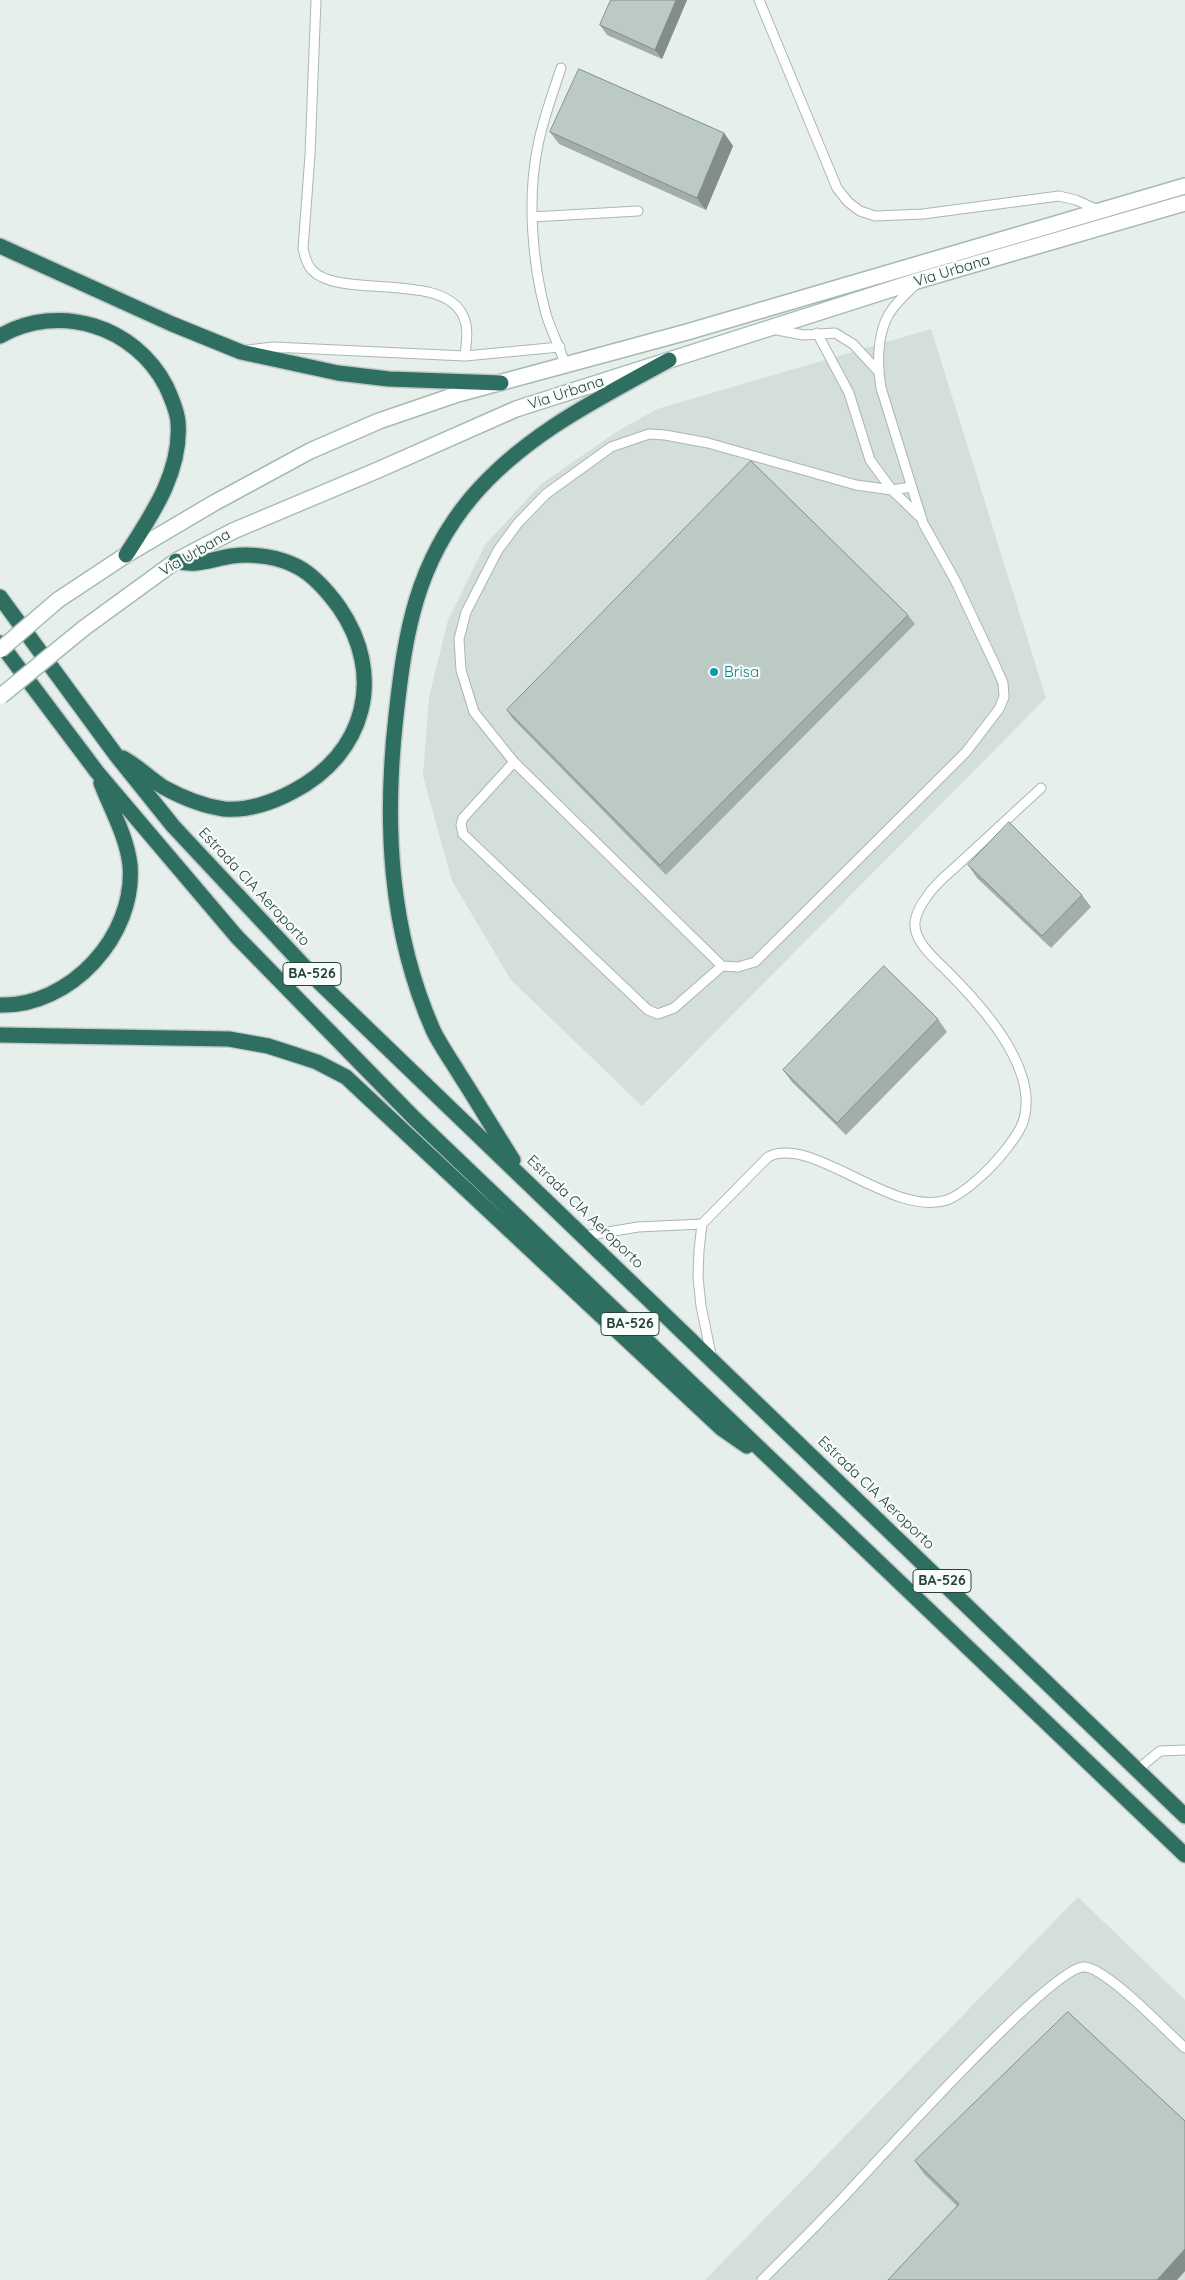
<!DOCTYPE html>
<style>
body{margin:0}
canvas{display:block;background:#e6efeb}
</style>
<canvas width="1185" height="2280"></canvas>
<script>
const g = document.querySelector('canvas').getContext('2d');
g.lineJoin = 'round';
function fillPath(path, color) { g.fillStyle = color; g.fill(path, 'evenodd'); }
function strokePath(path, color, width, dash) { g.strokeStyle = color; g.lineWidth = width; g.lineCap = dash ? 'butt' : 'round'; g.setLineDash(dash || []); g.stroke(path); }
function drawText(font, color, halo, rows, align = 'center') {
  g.font = font + ' Quicksand,sans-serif'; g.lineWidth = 4.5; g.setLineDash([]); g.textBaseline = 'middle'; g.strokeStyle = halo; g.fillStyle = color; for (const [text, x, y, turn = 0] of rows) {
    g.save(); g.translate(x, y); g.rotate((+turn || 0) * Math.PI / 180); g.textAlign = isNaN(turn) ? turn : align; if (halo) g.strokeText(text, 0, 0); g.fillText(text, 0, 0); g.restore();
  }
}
const built = new Path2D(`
 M931,329L1046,698L642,1106L511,980L452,881L423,776L429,697L448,620L485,545L541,484L618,431L657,409Z
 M1078,1897L1185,2000V2280H705Z`);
const lane = new Path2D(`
 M316,0L310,155L303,249C305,256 306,264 312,270C339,300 446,270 464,318C469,330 466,343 465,356L560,347
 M759,0L837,188L848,202L860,211L875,216L923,214L1059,196L1076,200L1100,211
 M561,68C553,93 543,119 538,145C527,197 532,263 546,314C551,331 560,347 565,364
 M532,217L638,211
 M772,329L803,335L835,333L853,344L878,371
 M817,333L849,393L870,460L892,490L920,517
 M248,350L273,347L465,356
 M911,487L892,490L856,485L708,443L665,435L649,434L611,447L546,494L518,523L498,550L466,612L459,639L461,670L474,712L514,762L463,818L461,825L463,834L648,1010L658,1014L674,1008L722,966L738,967L755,962L966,752L999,709L1004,697L1003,683L996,667L955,580L923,523L881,388C877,365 877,334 889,314C896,302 907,293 916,284
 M514,762L722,966
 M584,1236L638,1227L702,1224
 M712,1359L701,1306L698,1277L699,1250L702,1224L768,1157C812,1134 892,1218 947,1200C958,1196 969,1187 978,1179C993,1166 1019,1137 1024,1119C1038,1067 981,1005 947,971C935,959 913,941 915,922C916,914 921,904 926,898C935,883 951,872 963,860C989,836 1015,812 1041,788
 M1137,1770L1160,1751L1185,1750
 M762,2280C788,2254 814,2228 839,2202C873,2166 1048,1970 1083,1967C1104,1965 1167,2032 1185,2048`);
const secondary = new Path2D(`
 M58,600L126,555L214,503L310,451L379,421L458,394L687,332L1185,186
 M84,628L176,561L233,531L378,470L516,409L920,280L1185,203`);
const highway = new Path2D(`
 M0,246L172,324L241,352L338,373L389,379L501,383
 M0,336C59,302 135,326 166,386C171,397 177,410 178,422C182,472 151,516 126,555
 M0,597L116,755L173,826L319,982L1185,1816
 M0,643L97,772L237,937L415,1119L1185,1855
 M123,758C138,766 149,778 163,787C181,797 203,806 224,809C249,811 271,803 292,792C366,754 386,675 339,607C328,592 315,576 298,567C279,557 254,553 232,556C212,559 196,567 176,561
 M0,1005C70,1007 136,936 130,865C127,837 111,809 101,783
 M0,1035L229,1039L268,1046L293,1054L317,1062L346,1077L721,1428L747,1446
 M513,1160C495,1132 478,1103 460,1075C451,1060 440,1045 433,1030C389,930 384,822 396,716C405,633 416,564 471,498C524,435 598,399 669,360`);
const secondaryBridge = new Path2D(`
 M0,650L58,600
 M1,696L84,628`);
const wall = new Path2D(`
 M687,0L662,59L607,35L600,25Z
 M550,132L724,133L733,146L706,210L559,144Z
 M908,615L915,624L666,875L513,719L507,710Z
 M968,865L1082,895L1091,907L1051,948L977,878Z
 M938,1019L947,1032L846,1135L792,1082L783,1070Z
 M1185,2121V2271L1177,2280L957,2206L924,2174L915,2161Z`);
const shadedWall = new Path2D(`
 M676,0H687L662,59L655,50Z
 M724,133L733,146L706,210L697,198Z
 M1185,2249V2271L1177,2280H1157Z`);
const building = new Path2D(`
 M611,0H676L655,50L600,25Z
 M579,69L724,133L697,198L550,132Z
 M751,461L908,615L660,865L507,710Z
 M1009,822L1082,895L1042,936L968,865Z
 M884,966L938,1019L837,1123L783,1070Z
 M1068,2012L1185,2121V2249L1157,2280H888L959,2204L915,2161Z`);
const markers = [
 [714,672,5,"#0f9aa8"]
];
const shields = [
 [312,974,58],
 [630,1324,58],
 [942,1581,58]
];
const shieldNames = [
 ["BA-526",312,974],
 ["BA-526",630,1324],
 ["BA-526",942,1581]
];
const streetNames = [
 ["Via Urbana",952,271,-17],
 ["Via Urbana",566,393,-18],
 ["Via Urbana",195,553,-30],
 ["Estrada CIA Aeroporto",254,887,47],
 ["Estrada CIA Aeroporto",585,1212,44],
 ["Estrada CIA Aeroporto",876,1493,44]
];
const cultureNames = [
 ["Brisa",724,672]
];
fillPath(built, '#d4dfda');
strokePath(lane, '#a8b8b2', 11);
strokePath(secondary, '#a4bbb3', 18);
strokePath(highway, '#c2cac8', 18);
strokePath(lane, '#fff', 9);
strokePath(secondary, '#fff', 15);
strokePath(highway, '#2f6f62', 15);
strokePath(secondaryBridge, '#a4bbb3', 18, []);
strokePath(secondaryBridge, '#fff', 15);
fillPath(wall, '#a1aea9');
fillPath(shadedWall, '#838d89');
fillPath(building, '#bbcac4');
strokePath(building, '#838d89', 1);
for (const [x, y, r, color] of markers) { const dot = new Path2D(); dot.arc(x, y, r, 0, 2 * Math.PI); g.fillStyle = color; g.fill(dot); strokePath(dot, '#f7fbf9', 2); }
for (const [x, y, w] of shields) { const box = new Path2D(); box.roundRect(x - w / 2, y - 11.5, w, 23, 4); g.fillStyle = '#f7fbf9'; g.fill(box); strokePath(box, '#24423a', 1); }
drawText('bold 14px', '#24423a', null, shieldNames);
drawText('15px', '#24423a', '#f7fbf9', streetNames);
drawText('15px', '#0d838f', '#f7fbf9', cultureNames, 'left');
</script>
